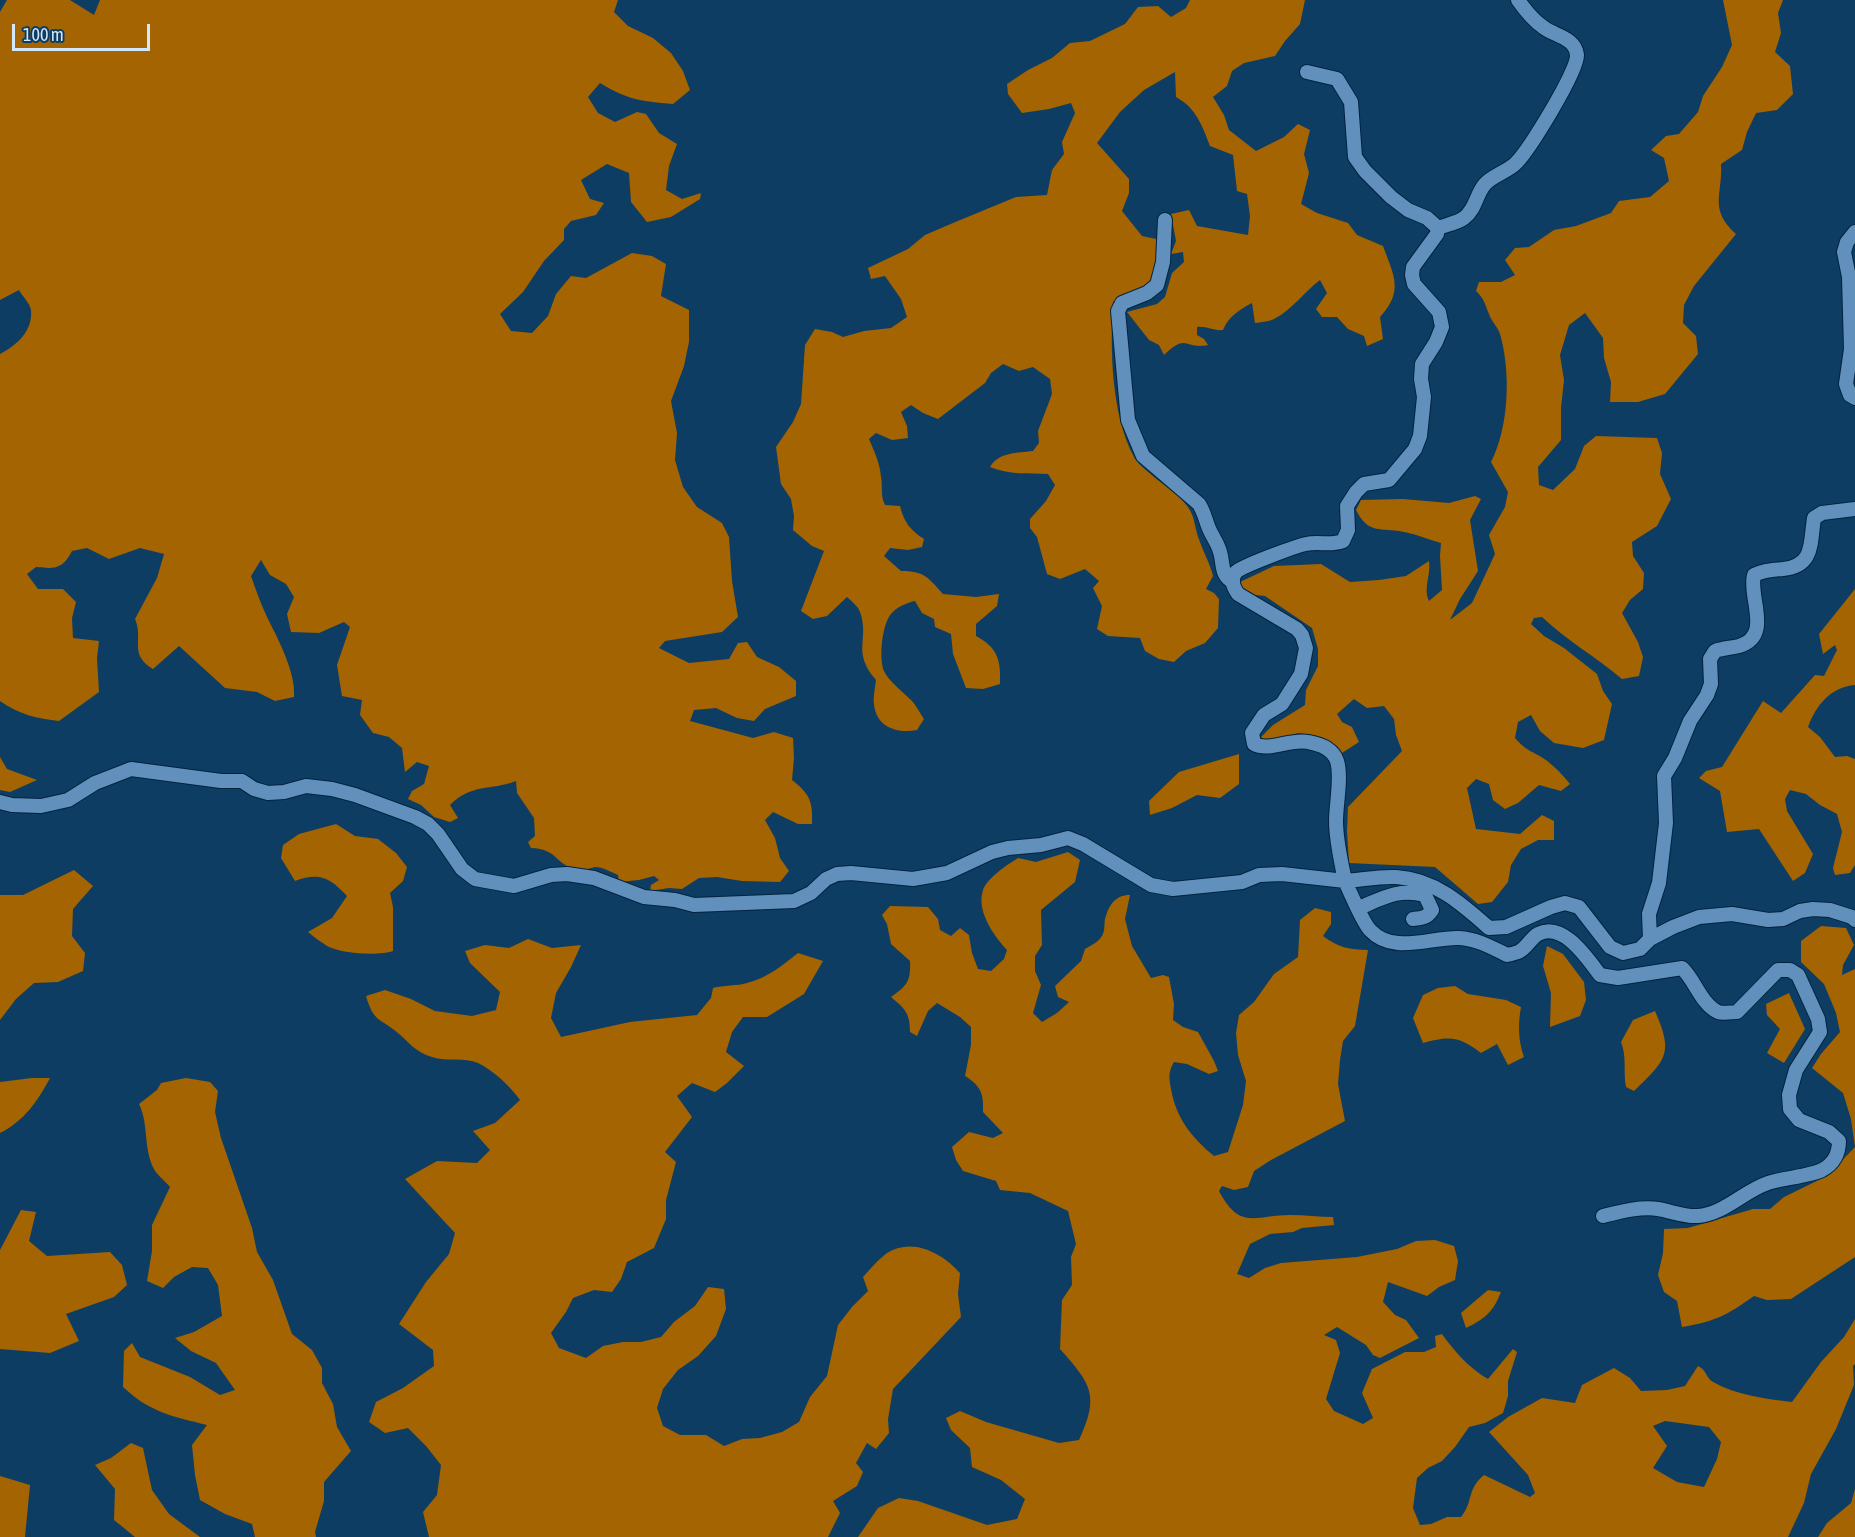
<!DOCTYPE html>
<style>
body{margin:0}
#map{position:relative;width:1855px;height:1537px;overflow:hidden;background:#0e3d64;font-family:"Asap Condensed",sans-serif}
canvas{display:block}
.scale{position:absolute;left:12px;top:24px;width:138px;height:27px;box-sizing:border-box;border:3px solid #d3e7fa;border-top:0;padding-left:8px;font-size:18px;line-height:21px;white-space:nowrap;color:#d3e7fa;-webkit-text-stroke:4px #0e3d64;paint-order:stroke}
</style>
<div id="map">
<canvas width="1855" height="1537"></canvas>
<div class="scale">100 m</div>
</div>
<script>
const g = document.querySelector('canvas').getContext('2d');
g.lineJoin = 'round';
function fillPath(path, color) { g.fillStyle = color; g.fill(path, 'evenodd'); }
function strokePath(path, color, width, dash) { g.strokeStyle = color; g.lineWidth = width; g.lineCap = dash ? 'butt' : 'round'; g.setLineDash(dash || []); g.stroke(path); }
const forest = new Path2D(`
 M7,0H70L94,15L100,0H618L614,12L628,26L653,38L671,53L683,71L690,90L673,104C640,101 628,100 600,83L588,97L598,113L615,122L637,112L646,114L659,133L677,144L669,166L666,190L682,199L701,193L700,199L671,217L647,222L631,202L629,173L607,164L581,180L590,199L604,203L596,215L571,221L564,229V240L544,261L523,292L500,314L511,331L532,333L548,316L556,294L571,276L586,278L632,253L652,256L666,264L661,296L689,310V342L684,366L671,401L677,433L675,460L683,487L697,507L722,523L729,537L732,581L738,617L722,632L665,641L659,648L689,663L729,659L738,643L747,642L757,657L779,667L796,681V696L765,709L754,721L737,718L716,708L694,710L690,721L753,738L774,732L793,738L794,758L792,780C810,794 813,802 812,824H798L773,812L765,820L775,838L780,858L789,871L780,882L742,881L717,877L699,878L682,889L669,888L650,891L651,885L659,880L654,876L639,880L619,882L618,875C611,872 603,867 595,867C589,868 583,872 577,870C553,863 558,849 531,848L528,842L535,836L534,818L517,793L516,781C490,791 472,783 450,805L458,818L450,822L434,817L421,805L408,799L412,791L424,784L429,766L417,762L405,772L402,748L389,737L373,733L360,715L362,700L342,696L337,665L350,627L344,622L319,633L291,632L287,614L294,597L286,584L270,575L261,560L251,576C256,590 261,605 268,619C279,641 296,673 294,697L275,701L257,692L225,688L179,646L153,669C128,654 144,640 135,619L157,578L164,554L140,548L109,559L87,548L72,551C63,569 55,569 36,567L27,574L38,589H63L76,602L72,618L73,638L99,641L97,658L99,692L59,721C38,719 18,714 0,701V354C17,345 33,331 31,310C30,303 22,296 19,290L0,300V12Z
 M1190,0H1305L1300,24L1285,41L1275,56L1244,63L1232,71L1227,86L1213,97L1224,115L1229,130L1256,151L1284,137L1298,124L1310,130L1304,154L1309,173L1301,204L1317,213L1348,223L1357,235L1383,246C1394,276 1404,291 1380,317L1383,339L1367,346L1364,336L1348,329L1337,317H1322L1316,309L1327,293L1320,280C1304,292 1292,310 1274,319C1268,322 1261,322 1255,323L1252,303C1239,310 1229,316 1223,330C1213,331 1207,326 1197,327V335L1204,339L1208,345C1184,350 1188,332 1164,355L1159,345L1149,340L1127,312L1157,304L1165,297L1172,273L1184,262L1183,252L1171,254L1176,241L1171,214L1189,210L1197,226L1248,235L1250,216L1247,194L1237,191L1233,155L1210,146C1202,125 1196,108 1176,97L1175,72L1144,90L1120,112L1097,143L1129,179V193L1122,211L1142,236L1161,240L1158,271L1147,284L1113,302C1110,349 1111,414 1134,457C1140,468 1168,487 1179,497C1197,514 1192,521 1200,542C1204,554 1210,563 1213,576L1206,589L1214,593L1219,599L1218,628L1205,643L1186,651L1174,662L1159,659L1145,651L1140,638L1108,636L1097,629L1102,606L1093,588L1099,581L1085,569L1060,579L1047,574L1037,537L1030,528V519L1046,501L1055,485L1048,474C1028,473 1009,475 990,467C999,452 1017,453 1033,451L1039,443L1038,431L1052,394L1050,379L1033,367L1019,371L1003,364L991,373L985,383L938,419L923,413L911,405L901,412L907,426L908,438L892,440L876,433L869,439C874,451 880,463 881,477C883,487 880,495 885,505L900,506C904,522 910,530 924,539L922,547L908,550L890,548L884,556L901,571C924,571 928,577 943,594L976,597L999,594L997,606L976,624V636C998,648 1001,660 1000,684L983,689L966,688L953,654L951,634L935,627L934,619L922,613L915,601C906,603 897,607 891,614C882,624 878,661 885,673C891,683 902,691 911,700C916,705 920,713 924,719L917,730C897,734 876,727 874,704C873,697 875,688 876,680C851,651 870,640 860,612C858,606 852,602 847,597L827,616L813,619L801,611L824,551L812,546L793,530L794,516L791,499L781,484L776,447L793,422L801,404L805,345L815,329L832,332L843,337L864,331L891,328L907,317L901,299L885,276L871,279L868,268L908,249L925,235L953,223L1016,197L1047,195L1052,170L1064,154L1062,142L1075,113L1071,103L1049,109L1022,113L1008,94L1007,84L1028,70L1052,58L1070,43L1090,41L1125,24L1138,7L1158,6L1171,17L1186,8Z
 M1723,0H1783L1778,13L1781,33L1775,52L1790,66L1793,94L1777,110L1756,113L1747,132L1742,150L1721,164C1723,194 1708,209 1736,234L1694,286L1684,305L1683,323L1696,336L1698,354L1665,394L1638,402H1610L1611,382L1604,358L1603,338L1585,313L1569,325L1560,355L1564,380L1561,408V440L1538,467L1539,485L1553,490L1575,469L1584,446L1596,436L1657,438L1662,453L1660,474L1671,499L1657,526L1632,542L1633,556L1644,573L1643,589L1630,600L1622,613L1638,642L1643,657L1639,676L1622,679C1595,656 1567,641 1542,617L1534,618L1531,624L1544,636L1564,648L1597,674L1603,691L1612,704L1604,740L1583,748L1554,743L1540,731L1531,715L1518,722L1515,738C1527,752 1533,751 1546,760C1555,767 1563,775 1570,784L1561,791L1539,785L1518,803L1505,809L1493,800L1489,784L1476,779L1467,788L1476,829L1520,834L1542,815L1554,821V840H1538L1521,849L1511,865L1508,882L1492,902L1478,904L1435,867L1349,863L1347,831L1348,807L1402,751L1396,735L1394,719L1384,706L1367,708L1354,699L1337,714L1342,722L1352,727L1359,742L1342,753L1317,736L1298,733L1268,743L1261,737L1273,725L1305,705L1306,690L1318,666V649L1312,628L1265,596L1247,594L1240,589V582L1274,566L1321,564L1350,582L1379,580L1406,576L1429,561C1431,576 1423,588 1429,601L1442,590L1440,556L1441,543C1427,539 1413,533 1399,531C1377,528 1368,533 1356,510L1361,500L1403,499L1449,503L1475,496L1481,499L1470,520L1478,571L1460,599L1450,620L1472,603L1495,554L1489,535L1505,507L1508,492L1491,462C1509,427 1511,372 1500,334C1498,327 1491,321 1489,314C1484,302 1485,300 1476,291L1479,282H1501L1515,275L1505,260L1515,248L1529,247L1554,230L1576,226L1611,213L1619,201L1650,197L1669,181L1664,158L1651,150L1666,136L1679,134L1698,112L1703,96L1722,67L1732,45Z
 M1855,589V685C1831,687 1816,705 1808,727L1820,737L1835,757L1847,756L1855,759V865L1850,873L1835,875L1833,868L1842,832L1837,814L1820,805L1806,794L1790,790L1785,799L1787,811L1813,854L1805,873L1793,881L1759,829L1727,832L1720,791L1699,778L1706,771L1722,767L1763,701L1781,713L1815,675L1824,676L1837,650L1835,645L1823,654L1819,634Z
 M1239,754V784L1220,798L1197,795L1172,808L1150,815L1149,801L1179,772Z
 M0,757L7,769L37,780L10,792L0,790Z
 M336,824L355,836L378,839L396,853L407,867L403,881L390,893L393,907V951C378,956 342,954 327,946C321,942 314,937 308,932L332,918L347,896C330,878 320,872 295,881L281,858L283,845L299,834Z
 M1068,852L1080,860L1075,882L1041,910L1042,945L1035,956V971L1041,985L1033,1013L1042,1022L1057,1013L1069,1002L1058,997L1055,986L1081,961L1085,949C1092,945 1099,942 1103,934C1105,929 1104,924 1105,919C1109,905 1115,895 1130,895L1125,919L1132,946L1151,978L1163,975L1169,977L1174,1004L1173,1020L1183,1027L1198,1032L1214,1061L1218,1071L1209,1074L1187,1064L1174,1062C1168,1072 1169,1078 1171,1089C1176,1118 1192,1138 1214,1156L1228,1152L1243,1105L1246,1081L1238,1055L1236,1033L1239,1015L1254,1002L1274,974L1298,957L1300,920L1315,908L1331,912V924L1323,936C1337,947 1350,950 1368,950L1355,1026L1343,1041L1340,1060L1338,1084L1345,1121L1271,1160L1254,1171L1248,1187L1234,1190L1222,1186L1219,1191C1240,1231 1255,1215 1290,1215C1305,1215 1319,1217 1333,1217L1334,1225L1302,1228L1293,1232L1270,1234L1250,1244L1237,1274L1249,1278L1265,1268L1281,1263L1357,1257L1397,1249L1416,1241L1435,1240L1454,1246L1458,1261L1455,1280L1439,1287L1427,1296L1388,1282L1383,1302L1395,1315L1406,1320L1419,1338L1380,1358L1373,1355L1366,1345L1337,1327L1324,1335L1336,1340L1340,1353L1326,1399L1334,1411L1363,1424L1373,1418L1362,1393L1372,1369L1405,1352H1424L1436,1347L1435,1336L1442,1334C1455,1352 1469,1368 1488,1379L1513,1349L1517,1352L1508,1381V1396L1503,1413L1485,1423L1469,1427L1455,1447L1442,1461L1428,1468L1417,1478L1413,1508L1420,1525L1431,1524L1447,1517H1461C1474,1501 1466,1490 1484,1475L1530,1497L1535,1493L1528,1475L1489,1432L1508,1417L1542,1398L1575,1403L1582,1385L1614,1368L1630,1378L1641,1391L1667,1390L1685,1386L1698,1366C1706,1369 1706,1378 1713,1382C1736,1395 1766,1399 1792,1402L1821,1362L1844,1337L1855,1319V1364L1853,1366L1854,1385L1836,1429L1811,1474L1804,1503L1788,1537H858L878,1508L899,1498L918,1501L987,1525L1017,1519L1025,1499L1001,1480L972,1467L970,1448L951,1430L946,1418L960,1411L986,1422L1059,1443L1079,1440C1100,1395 1091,1384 1060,1349L1062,1300L1072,1285L1071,1257L1076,1244L1068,1211L1030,1193L1000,1190L996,1181L963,1171L956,1160L952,1147L969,1132L993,1138L1003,1133L983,1112C984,1094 981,1086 965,1076L971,1045V1027L960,1017L937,1003L928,1011L917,1036L910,1032C910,1013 905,1009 891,997C907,986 911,981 910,961L891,944L887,924L882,915L890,906L928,907L938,919L940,930L951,936L960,928L969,935L972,953L978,969L991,971L1004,959L1007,950C994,936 976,911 983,890C987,878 1007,865 1018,858L1036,862ZM1665,1421L1709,1427L1721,1442L1717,1459L1704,1487L1677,1482L1653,1468L1667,1446L1653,1426Z
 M74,870L93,886L73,909L72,936L85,953L83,971L58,982L34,983L16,999L0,1020V895H23Z
 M1821,926L1846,928L1854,945L1843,965L1842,975L1855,969V1257L1791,1299L1767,1300L1754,1296C1726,1316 1716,1321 1682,1327L1677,1301L1664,1292L1658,1275L1663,1253L1664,1229L1688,1228L1753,1209H1770L1784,1197L1827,1176L1855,1147L1851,1119L1843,1093L1812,1068L1821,1054L1840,1032L1836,1013L1824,984L1801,962V941Z
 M528,939L552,948L581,945L571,967L556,993L551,1018L561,1037L630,1022L697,1015L711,998L713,988C724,985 737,986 747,983C767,978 783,965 798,953L823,961L804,994L767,1017H743L732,1032L726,1052L744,1066L727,1083L715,1092L692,1083L677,1096L692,1117L665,1152L676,1162L666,1200V1219L654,1248L627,1262L621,1279L612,1292L594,1290L573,1298L566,1312L551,1333L559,1348L586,1358L603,1346L623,1342H641L661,1337L674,1322L695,1306L708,1287L724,1289L726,1309L716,1336L698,1356L678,1370L663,1389L657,1408L663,1426L680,1435H706L724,1446L742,1439L760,1438L782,1432L799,1422L810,1397L827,1376L838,1325L852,1307L868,1291L863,1277C870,1269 879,1259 887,1253C913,1237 942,1253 960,1273L958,1294L961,1317L893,1389L888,1419L889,1433L876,1449L867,1443L856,1463L863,1472L857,1486L833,1501L840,1513L828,1537H429L423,1512L437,1495L441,1465L426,1446L408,1428L385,1433L369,1422L376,1402L403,1388L434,1366L433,1350L399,1324L426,1282L449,1254L455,1233L405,1179L437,1161L477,1163L490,1150L473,1131L495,1123L520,1100C510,1086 494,1071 478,1063C465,1057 446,1062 432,1057C415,1052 410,1043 398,1033C379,1017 374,1023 366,996L385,990L411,999L435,1011L472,1016L496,1010L500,992L470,963L465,951L485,945L509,948Z
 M1547,946L1563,954L1584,982L1586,1000L1580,1016L1550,1027L1551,993L1543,966Z
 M1455,986L1468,994L1506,1000L1521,1007C1518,1024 1518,1040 1524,1057L1508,1065L1497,1044L1481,1053C1458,1036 1450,1036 1423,1043L1413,1018L1423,995L1438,988Z
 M1789,993L1805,1029L1784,1063L1767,1053L1780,1029L1767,1015L1766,1004Z
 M1655,1011C1674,1054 1666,1060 1634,1091L1626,1087C1623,1071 1627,1057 1621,1042L1633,1020Z
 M32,1078H50C38,1101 24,1121 0,1133V1082Z
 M186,1078L210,1082L218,1091L215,1112L221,1138L252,1228L257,1252L273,1280L292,1334L312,1350L322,1368V1383L333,1404L337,1427L351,1451L324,1482V1501L315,1532L316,1537H255L252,1524L225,1514L200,1500L195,1475L192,1445L207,1425C172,1416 151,1413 123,1387L124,1351L132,1343L140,1357L190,1377L220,1395L235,1390L216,1363L191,1351L175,1338L194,1332L222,1316L218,1285L208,1268L192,1267L174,1277L163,1288L147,1281L152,1251V1225L170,1187C165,1181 157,1175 154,1169C143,1148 149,1124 139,1104L157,1090L161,1083Z
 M21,1210L36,1212L29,1241L47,1256L110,1252L122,1265L127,1285L114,1297L66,1314L79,1341L50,1353L0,1349V1250Z
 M1488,1290L1501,1292C1493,1312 1486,1318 1466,1328L1461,1313Z
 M131,1443L143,1448L152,1490L169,1514L200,1537H135L114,1520L115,1489L95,1465L111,1458Z
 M0,1476L30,1485L25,1537H0Z
 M1855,1489V1537H1818L1827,1523L1851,1503Z`);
const minor = new Path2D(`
 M1307,72L1337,79L1351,102L1355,157L1365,171L1391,197L1408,210L1427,218L1438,228
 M1165,220L1163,262L1157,285L1147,293L1122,303L1118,311L1128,420L1143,456L1199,504C1204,512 1205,518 1208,526C1211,535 1218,543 1220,552C1224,564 1220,575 1233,582
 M1438,228L1437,234L1413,267L1412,275L1414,284L1439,312L1442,327L1436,342L1422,364L1421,379L1424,397L1420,436L1415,449L1389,480L1364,484L1356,492L1347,506L1348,530L1343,541C1331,546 1319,541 1306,544C1296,546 1242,566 1236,572C1230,579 1233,587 1238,594L1297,629L1302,635L1306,648L1301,674L1282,704L1264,715L1252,733L1254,744C1270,752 1291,738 1308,742C1320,744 1333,749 1337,761C1342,777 1336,804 1336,821C1336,841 1341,861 1345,881C1362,880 1379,876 1396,877C1434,879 1462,904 1489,928L1506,927L1551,907L1565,903L1579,907L1610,947L1623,953L1640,949L1650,939L1673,927L1699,917L1732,914L1768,920L1783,919L1800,911L1813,909L1830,910L1852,917L1855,920
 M1438,228C1446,225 1457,223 1464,218C1476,209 1476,194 1485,184C1493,175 1507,172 1516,163C1529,150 1578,71 1577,55C1575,37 1554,36 1543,27C1533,20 1525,10 1518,0
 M1855,232L1847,242L1844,252L1849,277L1851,349L1846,384L1850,395L1855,398
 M0,802L12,805L41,806L68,800L95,783L131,769L221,781H242L254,789L268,793L284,792L306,786L332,789L355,795L415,817L428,824L438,834L462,869L475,879L514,886L551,875L567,874L594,878L644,897L675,900L694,905L794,901L811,893L826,879L837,874L851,873L913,879L947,873L992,852L1008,848L1041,845L1068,838L1083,844L1151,885L1173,889L1242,882L1259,875L1282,874L1345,881C1350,892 1363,923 1370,930C1393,955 1430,937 1459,938C1477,939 1491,947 1507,955C1511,954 1517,953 1520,951C1527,947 1531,938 1538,934C1563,921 1587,958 1600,975L1618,978L1682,968C1695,980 1701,1004 1718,1012C1723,1014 1732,1012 1737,1012L1778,970H1790L1798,975L1818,1019L1820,1032L1796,1070L1789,1095L1790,1109L1799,1120L1829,1132L1839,1141C1839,1153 1834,1164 1822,1170C1811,1176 1782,1178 1768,1183C1744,1191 1724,1214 1698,1216C1684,1217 1671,1211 1658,1209C1641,1206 1619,1212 1603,1216
 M1359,908C1383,898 1398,888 1425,895L1432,910C1427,918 1422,918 1413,919
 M1650,939L1649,914L1659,883L1666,823L1664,776L1675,758L1690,721L1707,695L1711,684L1710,659L1715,651C1723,648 1731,648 1739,646C1773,636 1748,597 1754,575C1764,570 1772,570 1783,569C1814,566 1810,544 1814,518L1822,513L1855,509`);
fillPath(forest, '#a36401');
strokePath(minor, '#012340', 16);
strokePath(minor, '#6290bc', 14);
</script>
